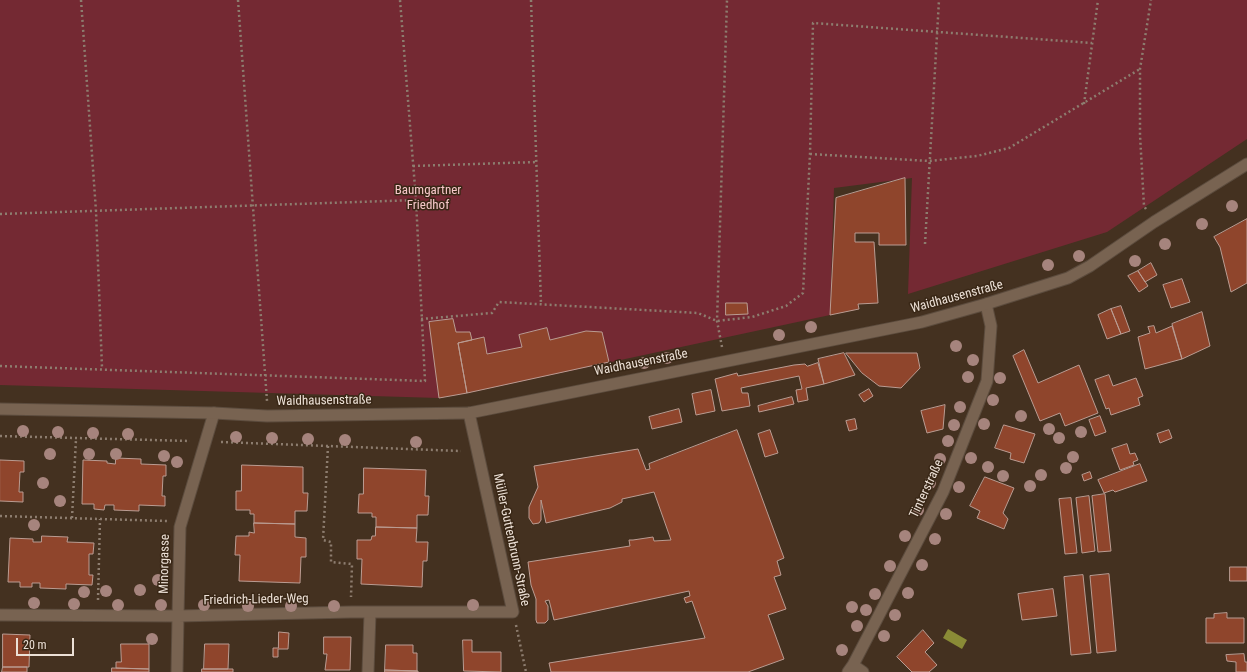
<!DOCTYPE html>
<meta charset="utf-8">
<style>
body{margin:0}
#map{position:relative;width:1247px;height:672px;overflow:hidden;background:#443120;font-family:"Roboto Condensed",sans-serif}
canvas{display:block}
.scale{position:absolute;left:16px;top:638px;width:58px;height:18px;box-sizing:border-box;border:2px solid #ece0d6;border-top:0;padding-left:5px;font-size:12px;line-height:14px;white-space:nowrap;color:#ece0d6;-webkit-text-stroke:3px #392716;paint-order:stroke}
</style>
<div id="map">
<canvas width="1247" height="672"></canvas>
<div class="scale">20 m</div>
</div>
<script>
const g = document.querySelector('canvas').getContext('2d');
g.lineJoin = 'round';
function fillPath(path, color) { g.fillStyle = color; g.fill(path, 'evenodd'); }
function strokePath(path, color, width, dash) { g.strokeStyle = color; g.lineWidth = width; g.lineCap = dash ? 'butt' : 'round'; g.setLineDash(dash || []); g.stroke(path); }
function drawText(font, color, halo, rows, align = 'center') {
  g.font = font + ' "Roboto Condensed",sans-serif'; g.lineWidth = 3; g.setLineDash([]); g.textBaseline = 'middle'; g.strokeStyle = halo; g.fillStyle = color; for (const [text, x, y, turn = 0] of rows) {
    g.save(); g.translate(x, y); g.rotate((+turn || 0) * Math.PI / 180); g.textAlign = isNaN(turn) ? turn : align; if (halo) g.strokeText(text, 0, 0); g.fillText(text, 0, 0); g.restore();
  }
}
const green = new Path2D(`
 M0,0H1247V139L1107,232L908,294L912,178L834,188L830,315L467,393L439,398L0,385Z`);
const water = new Path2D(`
 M948,629L967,640L962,649L943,638Z`);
const building = new Path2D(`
 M905,178L906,245H879V233H855V242H874L878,303L858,304L859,309L830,315L836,198Z
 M1247,219V283L1231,292L1220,247L1214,237Z
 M1151,263L1157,275L1145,282L1138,271Z
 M1138,271L1148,286L1139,292L1128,276Z
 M1182,279L1190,302L1171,308L1163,285Z
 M726,303H747L748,314L726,315Z
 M1121,306L1130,331L1121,334L1111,309Z
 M1111,309L1121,334L1107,339L1098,315Z
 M1202,312L1210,346L1182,359L1172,324Z
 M453,319L456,332H470L472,340L458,343L467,393L439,398L429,322Z
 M1154,326L1156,333L1172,326L1182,359L1145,369L1138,337L1150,333L1148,327Z
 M547,328L550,340L586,331L602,332L609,362L467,393L458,343L484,337L487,354L522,347L519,335Z
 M1024,350L1038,383L1079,365L1098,413L1065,426L1060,413L1040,421L1013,356Z
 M844,353L855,375L824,384L818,359Z
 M846,353H917L920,368L901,388L879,386L862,373Z
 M818,363L824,384L806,388L808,400L798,402L796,390L802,389L799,376L741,388L742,393H748L750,406L722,411L715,379L737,373L738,376L794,365L805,364L807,366Z
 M1109,375L1113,386L1136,378L1143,396L1138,398L1140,405L1111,415L1109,408L1106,409L1095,380Z
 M869,389L873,396L864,402L859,395Z
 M711,390L715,411L696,415L692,394Z
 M792,397L794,404L759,412L758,406Z
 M945,405L943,429L927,433L921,411Z
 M679,409L682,422L652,429L649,417Z
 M1100,416L1106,432L1095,436L1089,420Z
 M855,419L857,429L849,431L846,421Z
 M1004,425L1035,434L1024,463L1010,459L1011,453L995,448Z
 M737,430L784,558L777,561L781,575L774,577L786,609L768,615L784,659L748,672H551L549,663L705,638L692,601L686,603L684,598L690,596L689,591L554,620L549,600L545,601L548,606V620L545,623H537L536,620V599L531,585L528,562L630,546L629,540H633L653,537L654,541L671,540L654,492L622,499V502L610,508L546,523L541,500V520L539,523L533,524L529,518V507L538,487L534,466L638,449L646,470L650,469L649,464Z
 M770,430L778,453L765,457L758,434Z
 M1169,430L1172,438L1160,443L1157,434Z
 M1127,444L1130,454L1135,453L1138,460L1133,462L1134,465L1120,470L1112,449Z
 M116,458L141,459V464L166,465V476H163L162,496H165V506L139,505V511L114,510V505H105L104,510L94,509V504H82L83,460L107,461V463L115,464Z
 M0,460L24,461V472H20L19,492H23V502L0,501Z
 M1140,464L1147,481L1115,492L1113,490L1104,493L1098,480Z
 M242,465L303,467V493H308L307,511H295V524L254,523V514H250V510H236V491H241Z
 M364,468L426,470L425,496H429L428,515H417V528L376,527V517H372V513H358L359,494H363Z
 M1090,472L1092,478L1084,481L1082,475Z
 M985,477L1014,488L1003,513L1008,519L1004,529L977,518L980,511L970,506Z
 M1105,494L1111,551L1098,552L1092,496Z
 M1089,496L1095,551L1082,553L1076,498Z
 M1071,498L1077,553L1065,554L1059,499Z
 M254,523L295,524V537L306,538V557H301L300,583L239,581L240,555H235L236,536H249V532L254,533Z
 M376,527L417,528L416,542H428L427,561H423L422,587L361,584L362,559H357V540H371L372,536H375Z
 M42,536L68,537L67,542L94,543L93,554H89V575H93L92,585L66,584V589L40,588V583H32V587H20V582H8L10,538L33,539V542H41Z
 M1230,567H1247V581H1230Z
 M1109,574L1116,651L1097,653L1090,576Z
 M1083,575L1091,653L1071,655L1064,577Z
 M1053,589L1057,616L1022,620L1018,594Z
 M1227,613V618H1244V643H1206V618H1214V614Z
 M923,630L934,643L925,652L937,665L929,672H912L897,657Z
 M279,632L289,633L288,649H278V657H273V648H278Z
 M3,634L30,635L29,667H3Z
 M324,637H351L350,670H325L327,654H324Z
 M463,640H472V652H501V672L464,671Z
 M121,644H149V669L116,668V662H121Z
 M205,644H229L228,669H204Z
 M386,645H413V653H417V671L385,670Z
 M1244,654L1245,662H1247V672H1236V662L1227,661L1226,655Z
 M3,667H27V672H2Z
 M112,668L149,669V672H112Z
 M202,669H233V672H202Z
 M385,670L418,671V672H385Z`);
const path = new Path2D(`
 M81,0L96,211L102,368
 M238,0L267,401
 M531,0L541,304
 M1084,104L1098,0
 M810,154L929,161L977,156L1009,148L1140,69
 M413,166L537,162
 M1146,209L1144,206L1140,135V69L1151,0
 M0,214L416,200
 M925,244L939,0
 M421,319L492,313L499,302L698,313L717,321L752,317L786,306L803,293L810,154L813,23L1092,43
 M722,347L717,321L727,0
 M0,366L425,381L416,200L400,0
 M0,436L190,441
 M221,442L461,451
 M328,446L323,540L331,542V562L352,564L351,597
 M0,516L167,521
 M72,518L76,439
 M98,600L100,519
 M516,625L526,672`);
const service = new Path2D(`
 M368,672L370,613`);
const pedestrian = new Path2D(`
 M178,616L180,527L214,413`);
const minor = new Path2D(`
 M0,615L178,616L351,612H513L469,413
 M853,665L863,672
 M177,672L178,616
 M848,672L853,665L943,492L987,381L991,326L986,304`);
const tertiary = new Path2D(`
 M0,409L214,413L267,416L469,413L922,322L986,304L1068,278L1090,266L1154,222L1247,164`);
const trees = [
 [1232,206],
 [1202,224],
 [1165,244],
 [1079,256],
 [1135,261],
 [1048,265],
 [811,327],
 [779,335],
 [956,346],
 [667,358],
 [973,360],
 [644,363],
 [968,377],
 [1000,378],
 [993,400],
 [960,407],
 [1021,416],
 [984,424],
 [954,425],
 [1049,429],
 [23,431],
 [58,432],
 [1081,432],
 [93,433],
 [128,434],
 [236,437],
 [272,438],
 [1059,438],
 [308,439],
 [345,440],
 [948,441],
 [416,442],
 [50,454],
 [89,454],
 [116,454],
 [164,456],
 [1073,457],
 [971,458],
 [940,459],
 [177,462],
 [988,467],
 [1066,468],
 [1041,475],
 [1003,476],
 [43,483],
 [930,483],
 [1030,486],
 [959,487],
 [60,501],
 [918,510],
 [946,514],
 [34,525],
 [905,536],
 [935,539],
 [922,565],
 [890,566],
 [158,580],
 [140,590],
 [106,591],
 [84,592],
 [908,593],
 [875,594],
 [34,603],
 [74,604],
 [118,605],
 [161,605],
 [204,605],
 [473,605],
 [248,606],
 [291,606],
 [334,606],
 [852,607],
 [866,610],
 [895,615],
 [857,626],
 [884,636],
 [152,639],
 [842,650]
];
const parkNames = [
 ["Baumgartner",428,191],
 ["Friedhof",428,206]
];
const streetNames = [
 ["Waidhausenstraße",957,297,-15],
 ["Waidhausenstraße",641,363,-11],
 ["Waidhausenstraße",324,401,-1],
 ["Tinterstraße",927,489,-65],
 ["Müller-Guttenbrunn-Straße",511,540,78],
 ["Minorgasse",165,564,-89],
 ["Friedrich-Lieder-Weg",256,600,-1]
];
fillPath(green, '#742933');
fillPath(water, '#8a8b36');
fillPath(building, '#8f452c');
strokePath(building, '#ba9c92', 1);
strokePath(service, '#5c4c3e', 13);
strokePath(pedestrian, '#5c4c3e', 13);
strokePath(minor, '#5c4c3e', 13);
strokePath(tertiary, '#5c4c3e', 13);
strokePath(path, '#8d7d6f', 2.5, [2, 3]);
strokePath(service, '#786351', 11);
strokePath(pedestrian, '#786351', 11);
strokePath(minor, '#786351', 11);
strokePath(tertiary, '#786351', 11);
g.fillStyle = '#a6847d';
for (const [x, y] of trees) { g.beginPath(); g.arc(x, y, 6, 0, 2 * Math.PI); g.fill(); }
drawText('13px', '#f7c7c9', '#392716', parkNames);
drawText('13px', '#ece0d6', '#392716', streetNames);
</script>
